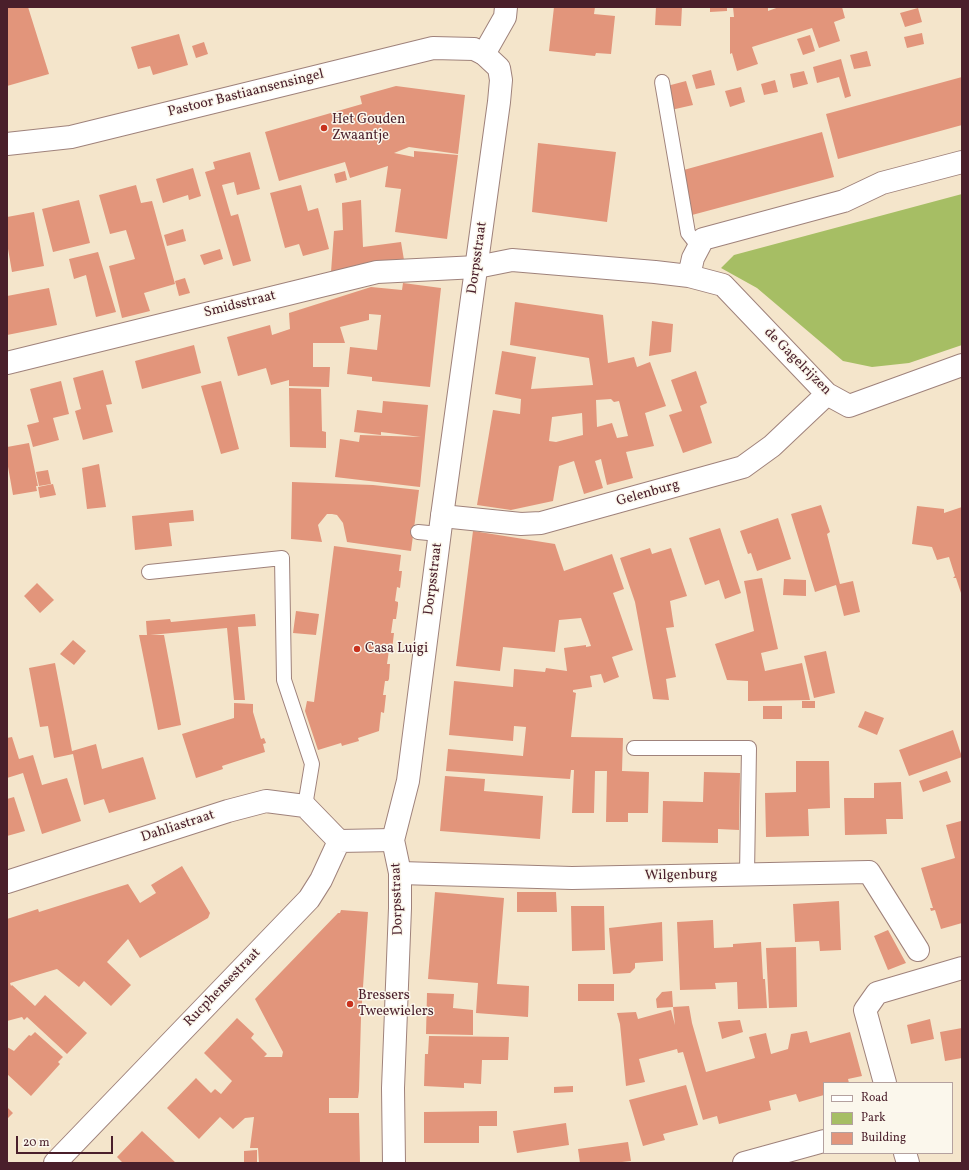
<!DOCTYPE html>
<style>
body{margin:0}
#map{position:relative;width:969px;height:1170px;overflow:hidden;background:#f4e5cb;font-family:Vollkorn,serif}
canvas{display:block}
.frame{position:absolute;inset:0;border:8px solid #4a1f2b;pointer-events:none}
.legend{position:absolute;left:823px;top:1082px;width:130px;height:72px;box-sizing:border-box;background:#fbf7ec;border:1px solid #b4a19f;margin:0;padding:5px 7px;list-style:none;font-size:12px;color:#4a1f2b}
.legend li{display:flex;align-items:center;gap:8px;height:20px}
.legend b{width:20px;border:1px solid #b4a19f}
.scale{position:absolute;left:16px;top:1136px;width:97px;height:18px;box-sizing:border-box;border:2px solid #4a1f2b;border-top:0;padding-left:5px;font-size:12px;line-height:14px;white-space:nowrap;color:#4a1f2b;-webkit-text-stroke:3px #fbf7ec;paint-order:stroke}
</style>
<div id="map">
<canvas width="969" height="1170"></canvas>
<div class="frame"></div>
<ul class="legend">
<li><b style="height:5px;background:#fff"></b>Road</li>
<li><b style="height:11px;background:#a6be64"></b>Park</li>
<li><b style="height:11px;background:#e2957b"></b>Building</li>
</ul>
<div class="scale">20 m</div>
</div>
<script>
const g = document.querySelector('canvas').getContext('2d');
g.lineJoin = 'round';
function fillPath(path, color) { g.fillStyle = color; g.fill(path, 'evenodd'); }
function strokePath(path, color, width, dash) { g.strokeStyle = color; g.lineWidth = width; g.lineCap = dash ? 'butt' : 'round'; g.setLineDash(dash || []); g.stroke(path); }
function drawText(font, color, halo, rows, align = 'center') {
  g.font = font + ' Vollkorn,serif'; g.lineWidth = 3; g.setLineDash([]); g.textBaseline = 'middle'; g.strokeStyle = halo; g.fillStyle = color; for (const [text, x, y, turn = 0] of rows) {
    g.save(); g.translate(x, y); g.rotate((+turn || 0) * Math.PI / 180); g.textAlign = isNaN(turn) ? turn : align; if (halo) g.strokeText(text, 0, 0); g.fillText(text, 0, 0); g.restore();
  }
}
const green = new Path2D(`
 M962,194V345L909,363L872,367L843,361L757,288L721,268L734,255Z`);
const building = new Path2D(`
 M7,7H28L49,74L7,86Z
 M554,7H595L594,14L615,16L611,54L596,53L595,56L549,51Z
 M656,7H682L681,26L655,25Z
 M710,7H727V11L710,12Z
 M733,7H768V11L779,7H842L845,18L834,22L840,41L819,48L812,28L752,47L758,64L737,71L732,53L730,54V17H734Z
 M918,8L922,22L905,27L900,13Z
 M922,33L924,44L907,48L904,37Z
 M179,34L188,65L153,75L150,66L138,69L131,47Z
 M810,35L815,51L803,55L797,39Z
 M204,42L208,54L196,58L192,46Z
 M867,51L871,66L854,69L850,55Z
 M841,59L851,96L845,98L839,77L817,83L813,67Z
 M711,70L715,85L696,89L692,75Z
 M804,71L808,84L793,88L790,74Z
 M962,77V125L838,159L826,114Z
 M775,80L778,92L764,95L761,84Z
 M686,81L693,105L671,110L667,86Z
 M396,86L465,95L458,154L409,147L394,153L414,157V151L458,155L447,239L395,232L401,189L385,187L388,166L350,178L345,162L279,181L265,132L362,104L360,96Z
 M741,87L745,102L730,107L725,91Z
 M822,132L834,177L692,215L680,171Z
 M538,143L616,152L607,222L532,212Z
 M250,152L260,189L237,195L234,182L222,185L231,216L238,214L251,261L233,266L205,172L215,169L213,162Z
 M193,168L201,196L189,200L188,195L163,203L156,179Z
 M345,171L347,180L336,183L334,174Z
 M136,185L141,203L152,201L175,284L144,293L150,311L122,318L109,266L135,259L126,230L110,234L99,195Z
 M301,185L308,211L318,208L329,249L303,256L299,244L285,248L270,193Z
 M79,200L90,243L53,252L42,209Z
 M361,200L363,247L401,242L404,260L331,272L334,231L343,230L342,203Z
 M34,212L44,266L12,272L7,243V217Z
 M183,229L186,241L167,246L164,235Z
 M220,249L223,259L204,265L200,255Z
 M98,252L116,312L96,317L86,275L74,279L69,259Z
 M185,278L190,293L179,296L175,281Z
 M403,283L441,288L430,387L372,381V377L347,374L350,347L377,350L381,315L369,314V320L340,327L345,343H313V367H330L329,387L289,386V380L271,385L266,368L238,376L227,337L270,325L272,335L290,329L289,313L371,287L402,290Z
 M49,288L57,325L7,335V296Z
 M515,302L603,315L608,363L634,357L637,367L650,362L666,406L645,413L654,446L626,452L633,478L607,485L601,459L595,461L603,488L584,494L574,461L559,466L553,501L511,510L477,505L493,410L520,414L521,399L495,394L502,351L536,357L531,389L593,385L589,358L510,345ZM611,399L614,402L619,401L628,436L617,438L612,423L597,427L596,400ZM582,413L583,435L556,442L549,441L552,417Z
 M652,321L673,324L671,352L649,356Z
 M194,345L201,373L142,389L135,361Z
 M103,370L112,404L106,405L113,432L83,440L75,411L81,409L73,378Z
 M696,371L707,403L700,406L712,443L683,453L669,415L682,411L671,380Z
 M61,381L69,414L53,418L59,440L33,447L27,425L39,422L30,389Z
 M221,381L239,449L221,454L201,386Z
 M289,388L321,389L322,431L326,432V448L290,447Z
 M383,401L428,405L420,487L335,477L340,439L359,442L360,435L421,437L381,432V435L354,432L357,410L382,413Z
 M29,443L38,486H36L37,491L13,495L7,461V447Z
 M99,464L106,507L87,509L82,468Z
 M48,470L51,484L39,486L36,472Z
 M292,482L373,485L419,490L411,551L347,542L343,523L337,515L332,514H327L318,525L322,542L291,539Z
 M53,484L56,495L40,498L38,487Z
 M821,505L830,532L827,534L840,584L853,581L860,612L844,616L836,585L815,592L791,514Z
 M917,506L944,509V513L962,507V596L956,578H953L955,576L949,557L937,560L932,547L912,544Z
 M193,510L194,521L169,523L172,546L135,550L132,516Z
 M778,518L791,559L757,571L751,553L748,554L740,531Z
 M720,528L741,593L725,599L719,580L705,585L689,538Z
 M473,531L555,544L564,571L612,554L624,589L613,593L633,650L612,657L619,677L604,683L601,674L590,676L592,687L573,690V692L576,693L571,737L623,738L622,771L649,772L648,813H628V822H606L607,771H595L594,813H572L574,770H571L570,779L446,771L448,749L523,756L526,727L514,726L513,741L449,735L454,681L513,687L514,669L545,672L546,668L567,671L564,648L586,645V647L591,646L581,618L559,620L555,652L503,647L500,671L456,666Z
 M334,546L401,555L399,571H402L400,588L397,587L395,601L398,602V605L396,619H393L391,633H394L392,650H389L387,664H390L389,679L388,681H385L383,695H386L384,713L381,712L379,731L358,738L359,741L345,745L342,746L341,743L318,750L305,711L307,701L314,702Z
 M650,548L652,554L671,548L687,596L670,601L674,627L666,628L676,677L666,679L669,700L653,699L635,602L620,558Z
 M762,578L778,649L761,653L765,671L802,663L810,700L748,701V681L727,680L715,644L754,631L744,581Z
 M784,579L806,580V596L783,595Z
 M37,583L54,600L40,613L24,596Z
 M296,611L319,614L316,635L293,633Z
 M255,614L256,626L238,627L245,700H234L227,628L150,635H164L181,725L158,730L139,635H147L146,621L170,619L171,622Z
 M73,640L86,651L74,665L60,654Z
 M826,651L835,693L814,698L804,656Z
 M55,663L72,751L96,744L102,769L143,757L156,799L109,813L104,799L84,805L73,754L54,758L48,726L40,727L29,668Z
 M802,701H815V708H802Z
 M234,703L253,704V712L261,739L264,738L266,743L263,744L265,752L222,766L223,769L196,778L182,734L234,718Z
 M763,706H782V719H763Z
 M865,711L884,718L877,735L858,727Z
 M953,730L962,757L909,776L899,750Z
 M12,737L19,759L33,755L42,785L67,778L81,821L42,834L23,773L7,778V738Z
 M796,761H829L830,808L808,809L809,836L766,837L765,793L796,792Z
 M947,771L951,782L923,792L919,781Z
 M704,772L740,773L739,830L718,829V843L662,842L663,801L703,802Z
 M445,776L485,779L484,791L543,796L540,839L440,831Z
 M901,782L903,819H886L887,834L845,835L844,798H874V783Z
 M14,797L25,831L7,836V799Z
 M961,821L962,923L941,929L935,910L931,911L930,908H933L921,868L955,858L946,825Z
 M182,866L210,913L208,918L140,958L128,939L107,962L131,985L111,1006L84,981L79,987L57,969L10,983L11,986L12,985L35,1006L45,995L87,1033L67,1054L27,1017L24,1020L22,1017L7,1021V919L38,909L39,912L128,884L140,903L156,893L151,885Z
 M435,892L504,898L497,984L529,986L528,1017L476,1013L478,983L428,979Z
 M517,892H556L557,912H517Z
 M839,901L841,950L820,951L819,941L795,942L793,904Z
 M571,906H604L605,950L572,951Z
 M341,910L368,912L361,1017L359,1091L358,1098H329V1113H359L360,1163H259L258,1148H250L254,1117L245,1118L233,1129L220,1117L199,1139L167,1108L196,1078L211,1093L215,1089L221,1094L232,1081L204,1053L237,1018L254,1034L251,1038L267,1054L264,1057H282L283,1052L255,999L338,913H340Z
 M713,920L714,948L733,947V944L761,942L763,979H765L767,1008L738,1009L737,982L715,983L716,989L680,990L677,922Z
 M662,922L663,961L635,963V968L630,973L613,974L609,928Z
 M888,930L906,963L888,970L874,936Z
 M796,947L797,1007L769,1008L766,948Z
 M578,984H614V1001H578Z
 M672,991L673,1007L657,1008L656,999L662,992Z
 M427,993L454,994L453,1008L473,1010V1035L426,1034Z
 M689,1006L692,1023L706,1072L755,1058L749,1037L766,1033L771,1054L788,1049L791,1034L807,1031L810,1043L850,1032L862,1076L848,1079L849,1083H824V1095L799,1102L796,1094L769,1101L771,1110L719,1124L717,1116L703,1120L683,1052L678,1053L677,1049L639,1059L645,1082L626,1086L620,1024L617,1013L636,1012L638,1019L671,1010L675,1025L673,1007Z
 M930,1019L934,1039L911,1044L907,1025Z
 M740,1020L743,1032L722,1039L718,1022Z
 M962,1028V1058L945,1061L940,1032Z
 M35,1032L63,1057L58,1062L60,1064L31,1096L7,1074V1047L14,1051L29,1035L31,1036Z
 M429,1036L509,1037L508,1060H482L481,1084L464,1083V1088L424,1086L425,1054H428Z
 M686,1085L698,1125L663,1134L665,1140L643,1146L629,1100Z
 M573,1086V1092L554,1093V1087Z
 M7,1107L13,1113L7,1119Z
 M497,1111V1126H479V1143H424V1112Z
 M566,1123L569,1145L517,1153L513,1131Z
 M142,1131L160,1148L176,1163H123L117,1157Z
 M628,1142L631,1161L613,1163H580L578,1149Z
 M257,1150V1163H244V1151Z`);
const service = new Path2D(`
 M662,82L688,233L699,247
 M418,532L439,534
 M149,572L282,558L284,680L312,764L305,806
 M634,748H749L747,874`);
const minor = new Path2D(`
 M484,54L505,17L506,7
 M689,276L693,258L703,239L844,201L882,183L962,162
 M7,363L377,272L477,267L512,260L655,272L689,276L723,285L827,394L849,406L962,365
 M442,516L521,524L541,523L743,467L772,446L827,394
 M400,873L572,878L869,872L918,950
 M7,882L228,811L266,801L305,806L339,841
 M885,1083L865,1010L877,993L962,968
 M905,1153L908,1163
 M55,1163L309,899L321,880L339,841L393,840
 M744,1163L824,1141`);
const tertiary = new Path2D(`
 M7,144L71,137L433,48L474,49L484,54L499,68L501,80L499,102L442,516L408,781L393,840L400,873V908L393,1088L394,1163`);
const markers = [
 [324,128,4,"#c8321e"],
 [357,649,4,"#c8321e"],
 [350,1004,4,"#c8321e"]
];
const streetNames = [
 ["Pastoor Bastiaansensingel",246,94,-14],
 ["Dorpsstraat",478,258,-82],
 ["Smidsstraat",240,305,-14],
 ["de Gagelrijzen",797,362,45],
 ["Gelenburg",648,494,-16],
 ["Dorpsstraat",434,579,-83],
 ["Dahliastraat",178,827,-18],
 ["Wilgenburg",681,876,-1],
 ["Dorpsstraat",398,899,-92],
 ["Rucphensestraat",223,988,-46]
];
const poiNames = [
 ["Het Gouden",332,120],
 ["Zwaantje",332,136],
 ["Casa Luigi",365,649],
 ["Bressers",358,996],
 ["Tweewielers",358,1012]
];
fillPath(green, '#a6be64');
fillPath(building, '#e2957b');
strokePath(service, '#9f827b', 16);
strokePath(minor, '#9f827b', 24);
strokePath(tertiary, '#9f827b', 24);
strokePath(service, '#fff', 14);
strokePath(minor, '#fff', 22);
strokePath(tertiary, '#fff', 22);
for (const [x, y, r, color] of markers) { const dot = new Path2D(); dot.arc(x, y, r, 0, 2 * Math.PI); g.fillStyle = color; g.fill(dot); strokePath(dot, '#fbf7ec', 1.5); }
drawText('14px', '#4a1f2b', '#fbf7ec', streetNames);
drawText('14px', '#4a1f2b', '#fbf7ec', poiNames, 'left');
</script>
